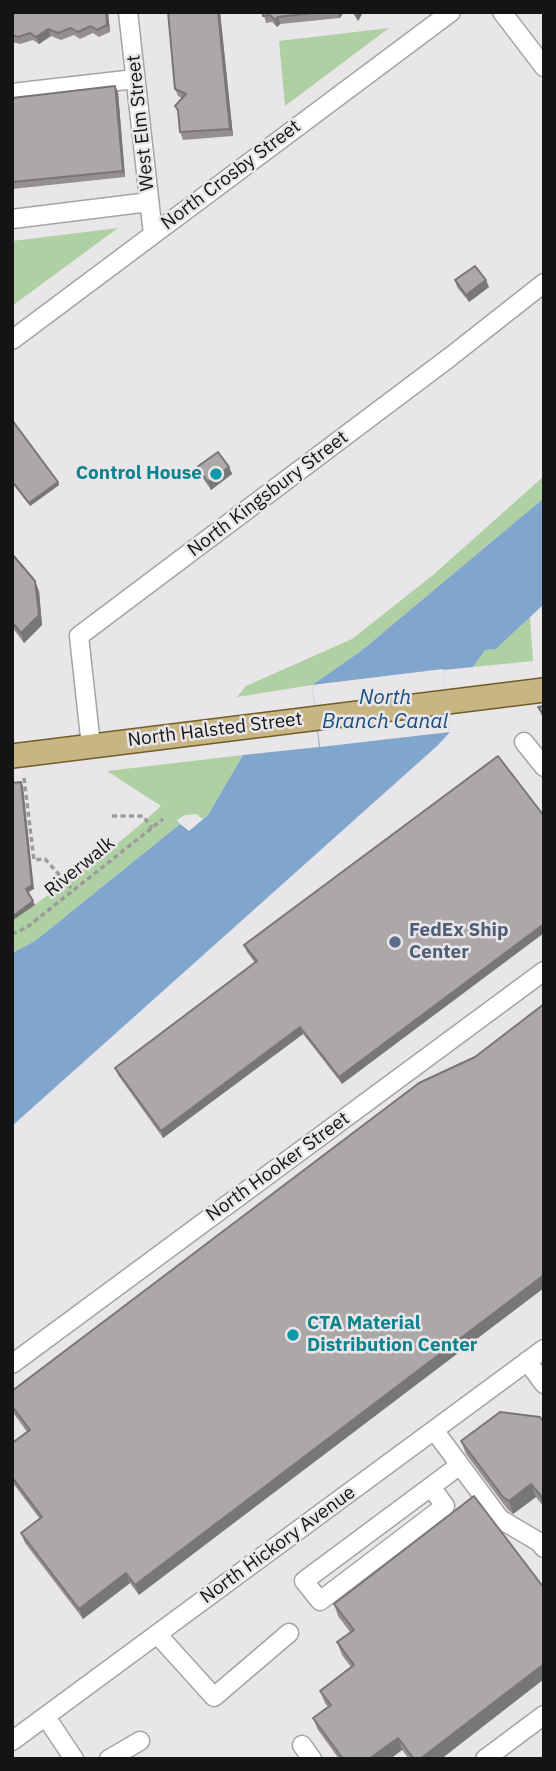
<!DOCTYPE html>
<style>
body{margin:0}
#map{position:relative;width:556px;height:1771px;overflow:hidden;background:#e9e6e9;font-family:"IBM Plex Sans",sans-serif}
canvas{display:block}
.frame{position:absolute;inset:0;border:14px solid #151415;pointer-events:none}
</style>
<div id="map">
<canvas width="556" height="1771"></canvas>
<div class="frame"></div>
</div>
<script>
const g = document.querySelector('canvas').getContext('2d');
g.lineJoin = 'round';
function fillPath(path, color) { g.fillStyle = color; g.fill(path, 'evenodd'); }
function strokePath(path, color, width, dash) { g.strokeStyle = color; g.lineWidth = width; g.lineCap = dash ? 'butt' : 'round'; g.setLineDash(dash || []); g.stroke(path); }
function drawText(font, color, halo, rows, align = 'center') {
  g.font = font + ' "IBM Plex Sans",sans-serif'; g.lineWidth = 5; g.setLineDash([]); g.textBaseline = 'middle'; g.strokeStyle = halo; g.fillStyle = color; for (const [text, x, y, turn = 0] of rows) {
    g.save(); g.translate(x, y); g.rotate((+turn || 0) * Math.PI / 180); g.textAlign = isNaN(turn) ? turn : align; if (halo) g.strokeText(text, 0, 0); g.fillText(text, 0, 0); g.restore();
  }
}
const green = new Path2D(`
 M389,28L285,106L279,41Z
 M118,228L12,306V241Z
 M544,476V498L361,651L312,685L237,697L246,686L352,639L433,575Z
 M530,617L533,661L473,667L485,650L496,649Z
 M243,755L208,815L202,819L197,814L185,815L177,820L180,824L35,941L12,953V921C63,884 115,849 161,806L107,771Z`);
const water = new Path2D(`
 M544,498V604L496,649L485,650L473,667L443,670L450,732L437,746L12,1126V953L35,941L180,824L189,831L208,815L243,755L319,747L312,685L361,651Z`);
const pier = new Path2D(`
 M443,669L450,732L320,747L312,685Z`);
const path = new Path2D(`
 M24,778L34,860L45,859L73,890
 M112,816H143L152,828
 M12,934L26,928L163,819`);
const minor = new Path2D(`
 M128,12L153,234
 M502,12L544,67
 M12,93L135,79
 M12,219L149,202
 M12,340L451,12
 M524,742L544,767
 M91,746L79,636L450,357L544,283
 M527,1361L544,1384
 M12,1364L544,971
 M434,1430L500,1519L539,1542L544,1548
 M431,1487L445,1506L320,1601L304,1581L460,1465
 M157,1634L214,1697L289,1633
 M46,1717L74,1759
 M12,1741L544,1349
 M302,1745L312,1759
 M109,1759L140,1741
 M485,1759L544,1715`);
const major = new Path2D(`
 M12,756L544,690`);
const wall = new Path2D(`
 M12,12H108L110,32L99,37L93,33L80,39L74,35L61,40L51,36L39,44L33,40L20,44L12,42Z
 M220,12L233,136L183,140L180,132L179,115L175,106L182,98L178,96L175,89Z
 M263,12H344L340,18L280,24L277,27L272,22L266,23Z
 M352,12H378L362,14L358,21Z
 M115,86L118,92L125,177L12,189V98Z
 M455,280L489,287L469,302L457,287Z
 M12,420L58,482L59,485L30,506L12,483Z
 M197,467H229L232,474L211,490L200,474Z
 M12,554L39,591L42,625L24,643L12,627Z
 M544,706V721L538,707Z
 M498,756L342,1084L303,1034L163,1138L118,1075L115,1068L255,963L247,952L244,945Z
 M419,1083L139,1595L130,1583L83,1619L25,1543L21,1533L40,1519L12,1482V1443L27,1432L12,1411V1391Z
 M544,1422V1507L536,1497L513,1514L508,1510L466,1454L461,1441Z
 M544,1588V1679L441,1759H409L402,1750L390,1759H339L318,1730L313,1718L328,1707L325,1703L320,1691L351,1667L342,1655L337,1642L350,1632L338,1616L334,1604Z`);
const shadedWall = new Path2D(`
 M106,12H108L110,32L107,25Z
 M218,12H220L233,136L230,129Z
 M338,12H344L340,18Z
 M356,12H361L362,14L358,21L355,14Z
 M278,17L280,24L277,27L275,20Z
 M48,29L51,36L39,44L36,37Z
 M115,86L118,92L125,177L123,171Z
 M486,280L489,287L469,302L466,295Z
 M229,467L232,474L211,490L208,482Z
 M58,482L59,485L30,506L29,503Z
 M35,581L39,591L42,625L24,643L21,633Z
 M21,782L23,786L34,889L27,893L26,889Z
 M33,901L35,905L12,921V917Z
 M544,924V933L342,1084L339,1077Z
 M300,1027L303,1034L163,1138L161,1131Z
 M544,1275V1288L139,1595L135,1585Z
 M531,1484L536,1497L513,1514L509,1501Z
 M126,1573L130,1583L83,1619L79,1609Z
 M544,1664V1679L441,1759H420Z
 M398,1738L402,1750L390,1759H369Z`);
const building = new Path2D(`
 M12,12H106L107,25L97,30L91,26L78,32L71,28L58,33L48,29L36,37L30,33L18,37L12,35Z
 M168,12H218L230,129L180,132L178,110L175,106L186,94L175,89Z
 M263,12H321L278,17L275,20L270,15L263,16Z
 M115,86L123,171L12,182V98Z
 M475,266L486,280L466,295L455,280Z
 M12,420L58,482L29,503L12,481Z
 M218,452L229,467L208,482L197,467Z
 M12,554L35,581L39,615L21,633L12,622Z
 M544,706V715L538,707Z
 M498,756L544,816V924L339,1077L300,1027L161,1131L115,1068L257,961L244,945Z
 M21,782L32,885L26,889L33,901L12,917V783Z
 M544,1004V1275L135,1585L126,1573L79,1609L21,1533L42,1517L12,1477V1443L30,1430L12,1406V1391L419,1083L475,1057Z
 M500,1412L540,1417L544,1422V1500L531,1484L509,1501L503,1497L461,1441Z
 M474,1496L544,1588V1664L420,1759H414L398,1738L369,1759H343L313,1718L331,1705L320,1691L354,1665L337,1642L354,1630L334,1604Z`);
const markers = [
 [216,474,7,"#0f9aa8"],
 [395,942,7,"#5c6f8a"],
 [293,1335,7,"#0f9aa8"]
];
const streetNames = [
 ["West Elm Street",141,123,-96],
 ["North Crosby Street",231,175,-37],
 ["North Kingsbury Street",268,494,-37],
 ["North Halsted Street",215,730,-7],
 ["Riverwalk",80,867,-39],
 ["North Hooker Street",278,1167,-36],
 ["North Hickory Avenue",278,1545,-36]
];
const cultureNames = [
 ["Control House",202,474],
 ["CTA Material",307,1324,"left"],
 ["Distribution Center",307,1346,"left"]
];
const serviceNames = [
 ["FedEx Ship",409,931],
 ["Center",409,953]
];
const waterNames = [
 ["North",385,698],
 ["Branch Canal",385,722]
];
fillPath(green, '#afd0a3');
fillPath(water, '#80a6ce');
fillPath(pier, '#e9e6e9');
strokePath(minor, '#a6a3a6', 21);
strokePath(major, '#705e28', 26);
strokePath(path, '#9d9a9d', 3.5, [5, 3.5]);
strokePath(minor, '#fff', 18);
strokePath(major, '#c7b684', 23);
fillPath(wall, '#959090');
fillPath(shadedWall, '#797676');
fillPath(building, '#ada8a8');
strokePath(building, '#797676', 2);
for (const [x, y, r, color] of markers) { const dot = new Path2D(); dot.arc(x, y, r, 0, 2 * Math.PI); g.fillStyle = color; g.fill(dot); strokePath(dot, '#e9e6e9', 2.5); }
drawText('19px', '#151415', '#e9e6e9', streetNames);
drawText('bold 19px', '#0d838f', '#e9e6e9', cultureNames, 'right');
drawText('bold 19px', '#4e5e75', '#e9e6e9', serviceNames, 'left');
drawText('italic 21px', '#164e81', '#e9e6e9', waterNames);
</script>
